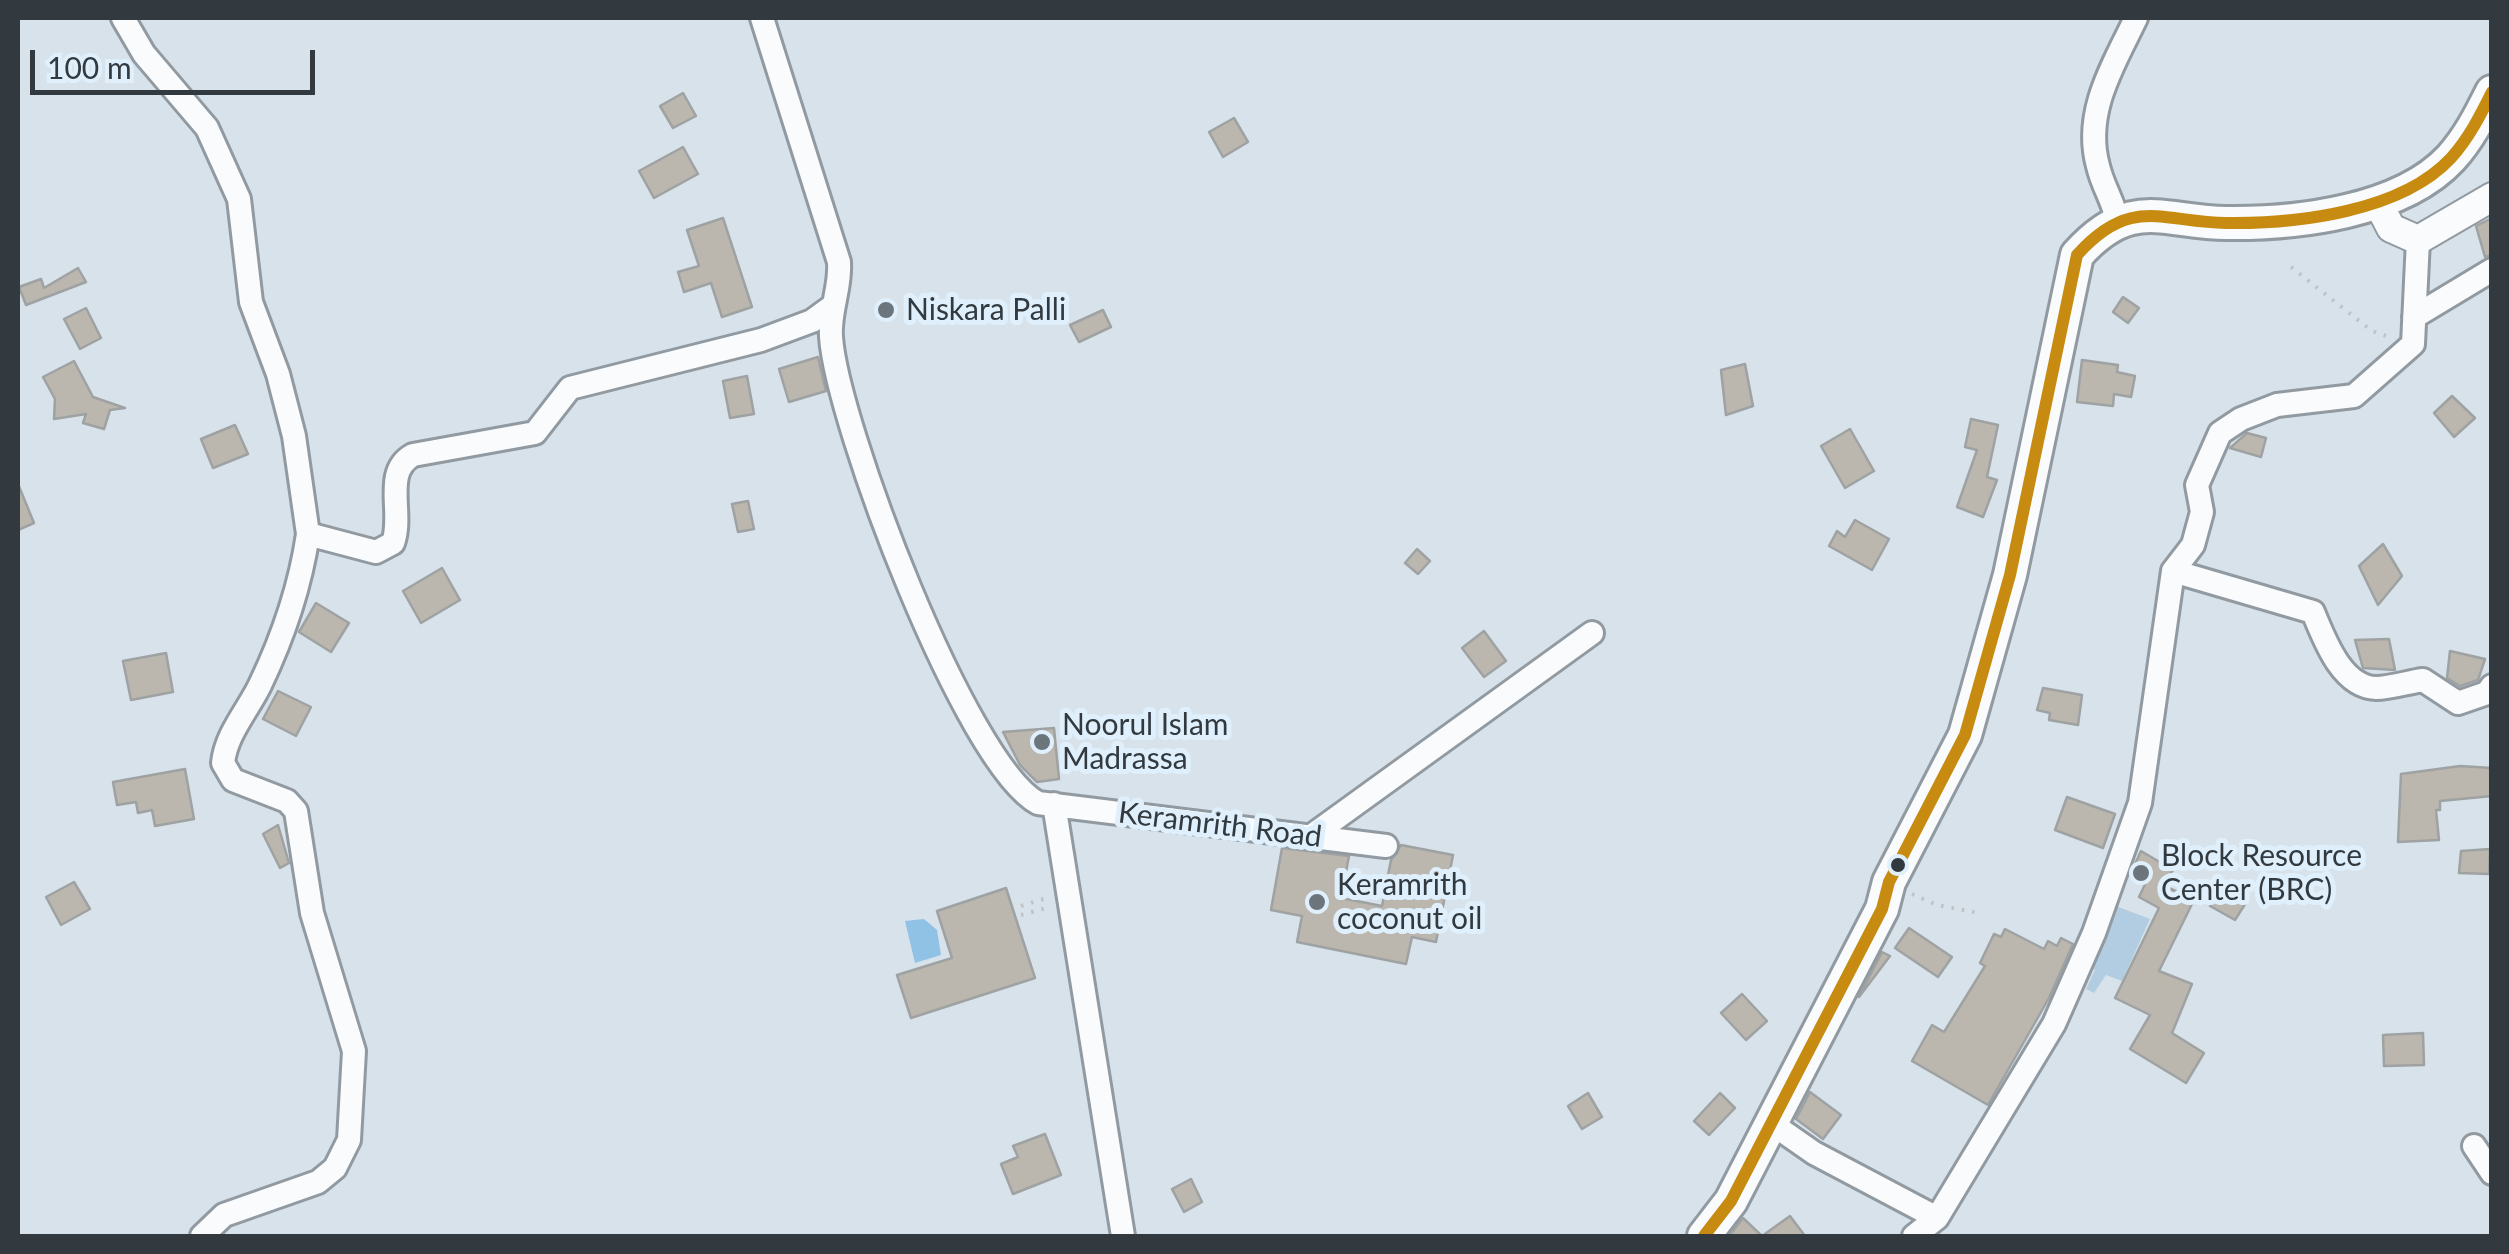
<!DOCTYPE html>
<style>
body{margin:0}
#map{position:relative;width:2509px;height:1254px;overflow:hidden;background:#d7e2eb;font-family:Lato,sans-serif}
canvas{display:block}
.frame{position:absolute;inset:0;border:20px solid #323a40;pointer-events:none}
.scale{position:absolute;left:30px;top:50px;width:285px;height:45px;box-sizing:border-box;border:5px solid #323a40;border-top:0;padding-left:12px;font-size:30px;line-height:35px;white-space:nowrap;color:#323a40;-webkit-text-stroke:8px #dff0fc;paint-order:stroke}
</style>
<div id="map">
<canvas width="2509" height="1254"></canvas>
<div class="frame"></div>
<div class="scale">100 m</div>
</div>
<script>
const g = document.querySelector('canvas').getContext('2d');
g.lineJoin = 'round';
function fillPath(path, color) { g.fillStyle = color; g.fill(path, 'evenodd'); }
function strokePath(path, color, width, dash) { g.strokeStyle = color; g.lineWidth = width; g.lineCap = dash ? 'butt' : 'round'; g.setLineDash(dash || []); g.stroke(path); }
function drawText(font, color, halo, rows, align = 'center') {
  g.font = font + ' Lato,sans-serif'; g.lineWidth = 10; g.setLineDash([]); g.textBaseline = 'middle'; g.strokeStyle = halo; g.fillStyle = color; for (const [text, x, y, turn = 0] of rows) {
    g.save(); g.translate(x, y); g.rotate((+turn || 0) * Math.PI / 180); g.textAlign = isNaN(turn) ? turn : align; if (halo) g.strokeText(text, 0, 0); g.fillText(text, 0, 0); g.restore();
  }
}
const green = new Path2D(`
 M2116,906L2150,919L2122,981L2106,975L2094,993L2086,989L2095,970L2090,967Z`);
const water = new Path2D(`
 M924,919L937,930L941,955L915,963L905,921Z`);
const building = new Path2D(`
 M683,93L696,116L673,128L660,106Z
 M1234,118L1248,142L1223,157L1209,132Z
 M683,147L698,174L654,198L639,171Z
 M723,218L752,307L722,317L711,283L684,292L678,272L699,266L687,230Z
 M2492,218V255L2485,257L2476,226Z
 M78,268L86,282L26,305L19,287L41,279L44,288Z
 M2123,297L2139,308L2128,323L2113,312Z
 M86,308L101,338L80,349L64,319Z
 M1103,310L1111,327L1079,342L1070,325Z
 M818,357L826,391L789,402L779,369Z
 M2082,360L2118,365L2117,372L2135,376L2131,397L2114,394L2113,406L2077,402Z
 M74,361L93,397L125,408L110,410L104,429L83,423L86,414L54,419L55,399L43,377Z
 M1745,364L1753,406L1726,415L1721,370Z
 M747,376L754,414L730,418L723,381Z
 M2452,396L2475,418L2454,437L2434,413Z
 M1971,419L1998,425L1987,477L1997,480L1983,517L1957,507L1977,450L1965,447Z
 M235,425L248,454L213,468L201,439Z
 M1850,429L1874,471L1845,488L1821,446Z
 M2247,433L2266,438L2261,457L2230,448Z
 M18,484L34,523L18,530Z
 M748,501L754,529L738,532L732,504Z
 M1855,520L1889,539L1872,570L1829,546L1837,531L1845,537Z
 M2383,544L2402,576L2378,605L2359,566Z
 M1417,549L1430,561L1418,574L1405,563Z
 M442,568L460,600L421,623L403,591Z
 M316,603L349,623L331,652L299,632Z
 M1484,631L1506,661L1484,677L1462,648Z
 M2389,639L2395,670L2363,668L2355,640Z
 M2450,651L2485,659L2478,680L2460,686L2447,678Z
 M166,653L173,692L131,700L123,661Z
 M2043,688L2082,695L2078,725L2049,720L2050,713L2037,710Z
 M278,691L311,707L296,736L263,719Z
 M1054,728L1059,779L1037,782L1020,765L1003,732Z
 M2460,766L2492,768V796L2440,801V810H2436L2439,840L2398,842L2401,774Z
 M185,769L194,819L155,826L152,810L138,813L136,802L117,805L113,782Z
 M2067,797L2115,814L2103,848L2055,830Z
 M278,825L289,863L280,868L263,834Z
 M1401,845L1453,855L1436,942L1412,937L1406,964L1297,942L1302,916L1271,910L1282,848L1349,856L1341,898L1382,906L1391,860Z
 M2490,849L2489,874L2459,873L2461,851Z
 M2141,851L2173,870L2163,885L2194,900L2159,971L2192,984L2172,1033L2204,1053L2186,1083L2130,1049L2150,1015L2115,998L2159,908L2139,897L2149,876L2134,866Z
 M74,882L90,909L61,925L46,897Z
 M2222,886L2247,901L2235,920L2210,906Z
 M1006,888L1035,978L911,1018L897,975L952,958L937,911Z
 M1909,928L1952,957L1938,977L1895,948Z
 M2005,929L2044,949L2048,941L2057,946L2061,938L2073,944L2049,998L1988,1105L1912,1061L1932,1025L1944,1032L1985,966L1980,963L1994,934L2001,937Z
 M1882,952L1890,956L1859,997Z
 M1742,994L1767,1021L1746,1040L1721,1013Z
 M2423,1033L2424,1065L2384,1066L2383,1035Z
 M1810,1092L1841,1115L1823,1139L1796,1119Z
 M1588,1093L1602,1117L1582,1129L1568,1106Z
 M1720,1093L1735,1108L1709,1135L1694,1121Z
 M1045,1134L1061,1175L1013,1194L1001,1164L1018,1157L1013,1146Z
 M1191,1179L1202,1202L1184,1212L1172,1189Z
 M1790,1216L1805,1236H1762Z
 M1743,1218L1762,1236H1729Z`);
const path = new Path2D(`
 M2291,267L2372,331L2389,337
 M1912,894L1937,905L1979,913
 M1021,906L1050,897
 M1021,915L1050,907`);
const minor = new Path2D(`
 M123,18L144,54L207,128L239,199L251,302L278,374L294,436L308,534L376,552L393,543C404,513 382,472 413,455L535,433L570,388L761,340L812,321L834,305
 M762,18L839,262C841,288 829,311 831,337C837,423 965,763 1038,803L1386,846
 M2118,225C2115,203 2103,188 2098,166C2083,112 2114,64 2136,18
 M2414,317L2492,270
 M2173,571L2193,545L2202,512L2197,485L2220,433L2241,419L2277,405L2354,396L2413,344L2418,240
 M2173,571L2313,612C2324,638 2341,687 2376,688C2391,688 2408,682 2423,680L2458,703L2487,693L2492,686
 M1054,804L1123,1236
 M1310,837L1592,633
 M1771,1123L1814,1153L1937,1218
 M2474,1146L2492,1173
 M202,1236L224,1215L318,1182L335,1168L349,1140L354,1051L312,913L296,811L287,801L233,780L223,763C226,734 248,710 260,685C284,635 300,588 308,534
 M1914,1236L1937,1218L2054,1024L2094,933L2140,803L2173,571`);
const tertiary = new Path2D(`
 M2377,201L2391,228L2418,240L2492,197`);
const secondary = new Path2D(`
 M1704,1236L1731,1201L1882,909L1889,882L1965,735L2010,575L2077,255C2131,195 2162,222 2226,223C2296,224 2401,212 2451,158C2469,138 2480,116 2492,92`);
const bus1 = new Path2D(`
 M1704,1236L1731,1201L1882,909L1889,882L1965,735L2010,575L2077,255C2131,195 2162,222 2226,223C2296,224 2401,212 2451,158C2469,138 2480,116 2492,92`);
const markers = [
 [886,310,10,"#6c757c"],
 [1042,742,10,"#6c757c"],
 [1898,865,9,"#323a40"],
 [2141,873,10,"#6c757c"],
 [1317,902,10,"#6c757c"]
];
const poiNames = [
 ["Niskara Palli",906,310],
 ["Noorul Islam",1062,725],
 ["Madrassa",1062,759],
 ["Block Resource",2161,856],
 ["Center (BRC)",2161,890],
 ["Keramrith",1337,885],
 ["coconut oil",1337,919]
];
const streetNames = [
 ["Keramrith Road",1220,825,7]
];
fillPath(green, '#b2cde1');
fillPath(water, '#90c2e5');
fillPath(building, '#bbb7af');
strokePath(building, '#9fa2a2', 2.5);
strokePath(minor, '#929aa1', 28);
strokePath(tertiary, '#929aa1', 32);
strokePath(secondary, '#929aa1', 38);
strokePath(path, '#c0c3c5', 4, [2.5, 8]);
strokePath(minor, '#f9fbfc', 22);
strokePath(tertiary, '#f9fbfc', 28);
strokePath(secondary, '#f9fbfc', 32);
strokePath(bus1, '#c68b10', 12);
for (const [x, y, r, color] of markers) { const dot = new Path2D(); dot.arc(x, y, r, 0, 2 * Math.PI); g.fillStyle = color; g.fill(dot); strokePath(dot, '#dff0fc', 4); }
drawText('30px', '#323a40', '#dff0fc', poiNames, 'left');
drawText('30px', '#323a40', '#dff0fc', streetNames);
</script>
